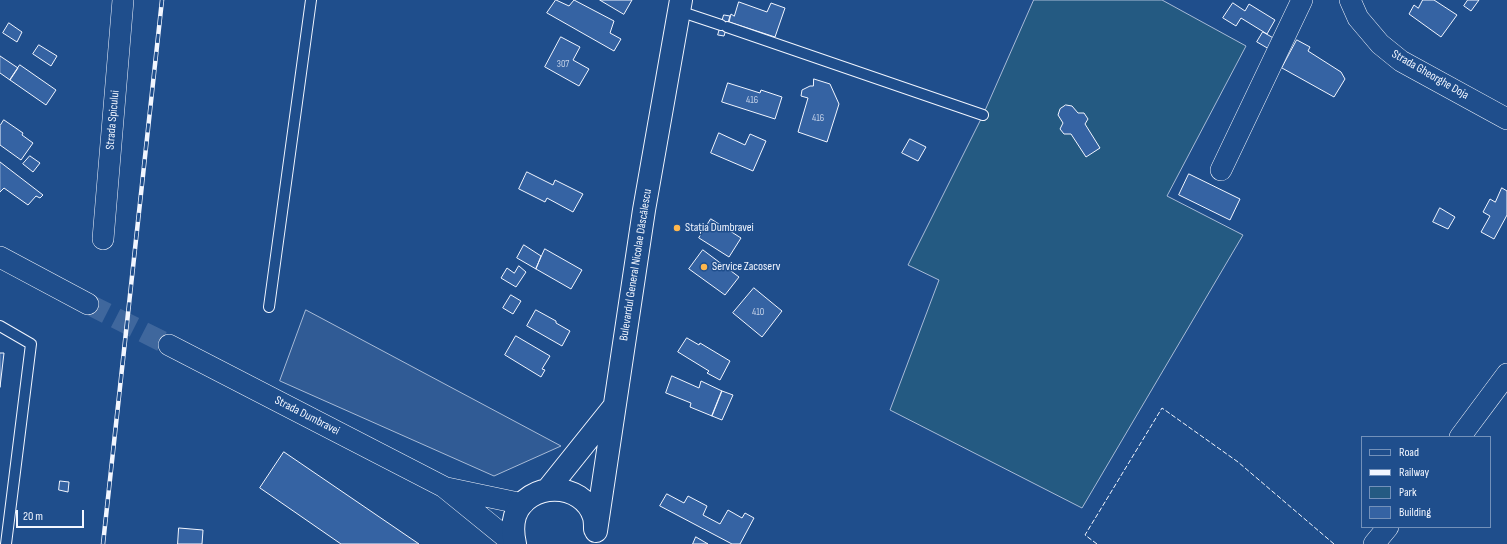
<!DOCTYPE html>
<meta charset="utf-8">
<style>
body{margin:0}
#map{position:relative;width:1507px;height:544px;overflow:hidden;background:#1f4e8c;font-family:"Sofia Sans Condensed",sans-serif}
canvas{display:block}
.legend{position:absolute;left:1361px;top:436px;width:130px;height:92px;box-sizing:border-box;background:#1f4e8c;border:1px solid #7391ba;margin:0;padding:5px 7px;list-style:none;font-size:12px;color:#f2f6ff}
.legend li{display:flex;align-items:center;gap:8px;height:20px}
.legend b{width:20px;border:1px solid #7391ba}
.scale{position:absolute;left:16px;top:510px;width:68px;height:18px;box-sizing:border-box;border:2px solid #f2f6ff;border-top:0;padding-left:5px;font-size:12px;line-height:14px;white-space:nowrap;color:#f2f6ff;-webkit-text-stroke:3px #1f4e8c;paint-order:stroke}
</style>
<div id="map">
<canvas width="1507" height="544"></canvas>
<ul class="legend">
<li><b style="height:5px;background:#1f4e8c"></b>Road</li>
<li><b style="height:5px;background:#f2f6ff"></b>Railway</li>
<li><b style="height:11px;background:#245a82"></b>Park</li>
<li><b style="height:11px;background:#3563a3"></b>Building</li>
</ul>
<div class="scale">20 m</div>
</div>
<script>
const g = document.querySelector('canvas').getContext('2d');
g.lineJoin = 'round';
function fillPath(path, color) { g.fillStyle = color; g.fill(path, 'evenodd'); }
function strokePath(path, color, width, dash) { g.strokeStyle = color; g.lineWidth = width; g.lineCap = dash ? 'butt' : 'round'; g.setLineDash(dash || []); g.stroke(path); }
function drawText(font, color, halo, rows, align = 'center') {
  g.font = font + ' "Sofia Sans Condensed",sans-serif'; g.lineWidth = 3; g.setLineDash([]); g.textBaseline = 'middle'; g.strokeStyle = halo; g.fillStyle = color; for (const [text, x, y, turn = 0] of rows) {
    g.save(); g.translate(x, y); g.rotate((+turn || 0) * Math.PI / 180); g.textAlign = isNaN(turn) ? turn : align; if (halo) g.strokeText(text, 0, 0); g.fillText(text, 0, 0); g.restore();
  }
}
const green = new Path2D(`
 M1034,0H1162L1246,46L1167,196L1243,235L1082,508L890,410L939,280L908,265L983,115Z`);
const parking = new Path2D(`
 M306,310L561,446L494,476L280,381Z`);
const building = new Path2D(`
 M556,0L569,6L574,0L614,21L610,33L621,39L614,51L547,13Z
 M600,0H632L624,14Z
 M1423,0H1434L1457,15L1441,37L1409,14L1414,5L1418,8Z
 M1468,0H1479L1471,11L1464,6Z
 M739,2L767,12L771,3L785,8L775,37L729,22L731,14L734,16Z
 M1233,3L1245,11L1249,4L1275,20L1267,34L1241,18L1236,26L1223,18Z
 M724,15L730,16L724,36L718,35Z
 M9,23L22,32L17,42L3,33Z
 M1263,32L1275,39L1269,49L1257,42Z
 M561,37L580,47L573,60L589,69L579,86L545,67Z
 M1297,40L1310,47L1308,51L1341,72L1345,79L1334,97L1282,68Z
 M39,45L57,56L51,66L33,54Z
 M0,56L18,68L10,80L0,73Z
 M20,65L56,90L46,105L10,80Z
 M814,79L830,84L839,104L827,142L798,132L808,98L801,96L802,90L810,86H813Z
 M728,83L760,93L761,90L782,97L775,119L722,102Z
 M1066,105L1072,106L1078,113H1084L1088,119L1085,124L1100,148L1086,157L1071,134H1064L1060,129L1063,123L1058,115L1060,109Z
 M4,120L23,133L22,135L33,143L21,160L0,145V126Z
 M719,133L745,145L750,134L766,141L753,171L711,153Z
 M910,139L926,147L918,161L902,153Z
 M30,156L40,163L33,172L23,164Z
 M0,162L43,195L40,198L36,196L28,205L4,188L0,192Z
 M527,172L553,185L555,180L583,194L573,212L547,198L545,202L519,189Z
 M1189,174L1240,199L1230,220L1179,195Z
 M1502,188L1507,191V215L1494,239L1481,232L1490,216L1483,212L1490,199L1495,202Z
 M1440,208L1455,217L1448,229L1433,222Z
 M711,219L741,238L729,257L699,238Z
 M524,245L541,256L536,269L517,258Z
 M545,249L582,270L571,289L536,269Z
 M703,250L739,277L725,295L689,269Z
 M519,266L526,272L516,287L501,278L507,268L514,273Z
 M754,288L782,311L762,337L733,313Z
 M511,295L521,301L513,314L503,308Z
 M536,310L556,321V323L570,331L562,346L527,326Z
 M516,336L550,356L542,369L545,370L541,377L505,355Z
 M687,338L699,345L700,343L730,361L720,380L707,373L709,371L678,352Z
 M0,353H4L0,387Z
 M672,376L699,388L701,381L722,391L712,416L690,407L691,403L666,393Z
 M722,391L733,395L722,420L712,416Z
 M284,452L419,544H341L260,488Z
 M60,481L69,482L68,492L59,490Z
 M667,494L684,503L688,496L707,506L703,515L720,524L728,510L742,518L745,513L754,518L740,544H732L660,506Z
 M179,528L203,530L202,544H178Z
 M696,537L708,544H693Z`);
const minorTunnel = new Path2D(`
 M88,304L169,345`);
const service = new Path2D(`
 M679,11L721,25
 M727,27L983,115
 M269,307L311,0
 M0,326L31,344L6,544`);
const minor = new Path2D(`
 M1350,0L1358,18L1380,44L1401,61L1507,119
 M1221,170L1302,0
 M103,239L123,0
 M0,257L88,304
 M169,345L444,487L514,544
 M1460,437L1507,374
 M447,488L523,504
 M1374,544L1388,527`);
const primary = new Path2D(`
 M548,489L613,408
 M596,531L644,210L681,0
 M515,544C513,535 512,526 515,516C527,481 583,481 594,517C595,521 595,525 595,529`);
const rail = new Path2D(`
 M103,544L162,0`);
const fence = new Path2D(`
 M1097,544L1085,535L1162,408L1238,462L1334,544`);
const markers = [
 [677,228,4,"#ffb74d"],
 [704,267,4,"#ffb74d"]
];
const numberNames = [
 ["307",563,64],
 ["416",752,100],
 ["416",818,118],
 ["410",758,312]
];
const streetNames = [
 ["Strada Gheorghe Doja",1430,75,30],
 ["Strada Spicului",113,120,-85],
 ["Bulevardul General Nicolae Dăscălescu",636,265,-81],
 ["Strada Dumbravei",307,416,27]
];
const poiNames = [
 ["Stația Dumbravei",685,228],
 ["Service Zacoserv",712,267]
];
fillPath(green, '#245a82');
strokePath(green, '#a8bbd7', 1);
fillPath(parking, '#305b95');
strokePath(parking, '#a8bbd7', 1);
fillPath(building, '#3563a3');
strokePath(building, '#f2f6ff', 1);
strokePath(minorTunnel, '#3f679d', 21, [21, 10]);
strokePath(service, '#f2f6ff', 12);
strokePath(minor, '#f2f6ff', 22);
strokePath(primary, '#f2f6ff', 24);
strokePath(service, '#1f4e8c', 10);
strokePath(minor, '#1f4e8c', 21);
strokePath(primary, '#1f4e8c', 22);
strokePath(rail, '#f2f6ff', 4.5);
strokePath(rail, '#1f4e8c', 3, [9]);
strokePath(fence, '#f2f6ff', 1, [5, 2]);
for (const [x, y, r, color] of markers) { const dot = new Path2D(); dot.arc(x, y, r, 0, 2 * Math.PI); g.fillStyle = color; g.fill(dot); strokePath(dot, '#1f4e8c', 1.5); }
drawText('10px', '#c3d1e8', null, numberNames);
drawText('12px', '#f2f6ff', '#1f4e8c', streetNames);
drawText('12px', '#f2f6ff', '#1f4e8c', poiNames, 'left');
</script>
